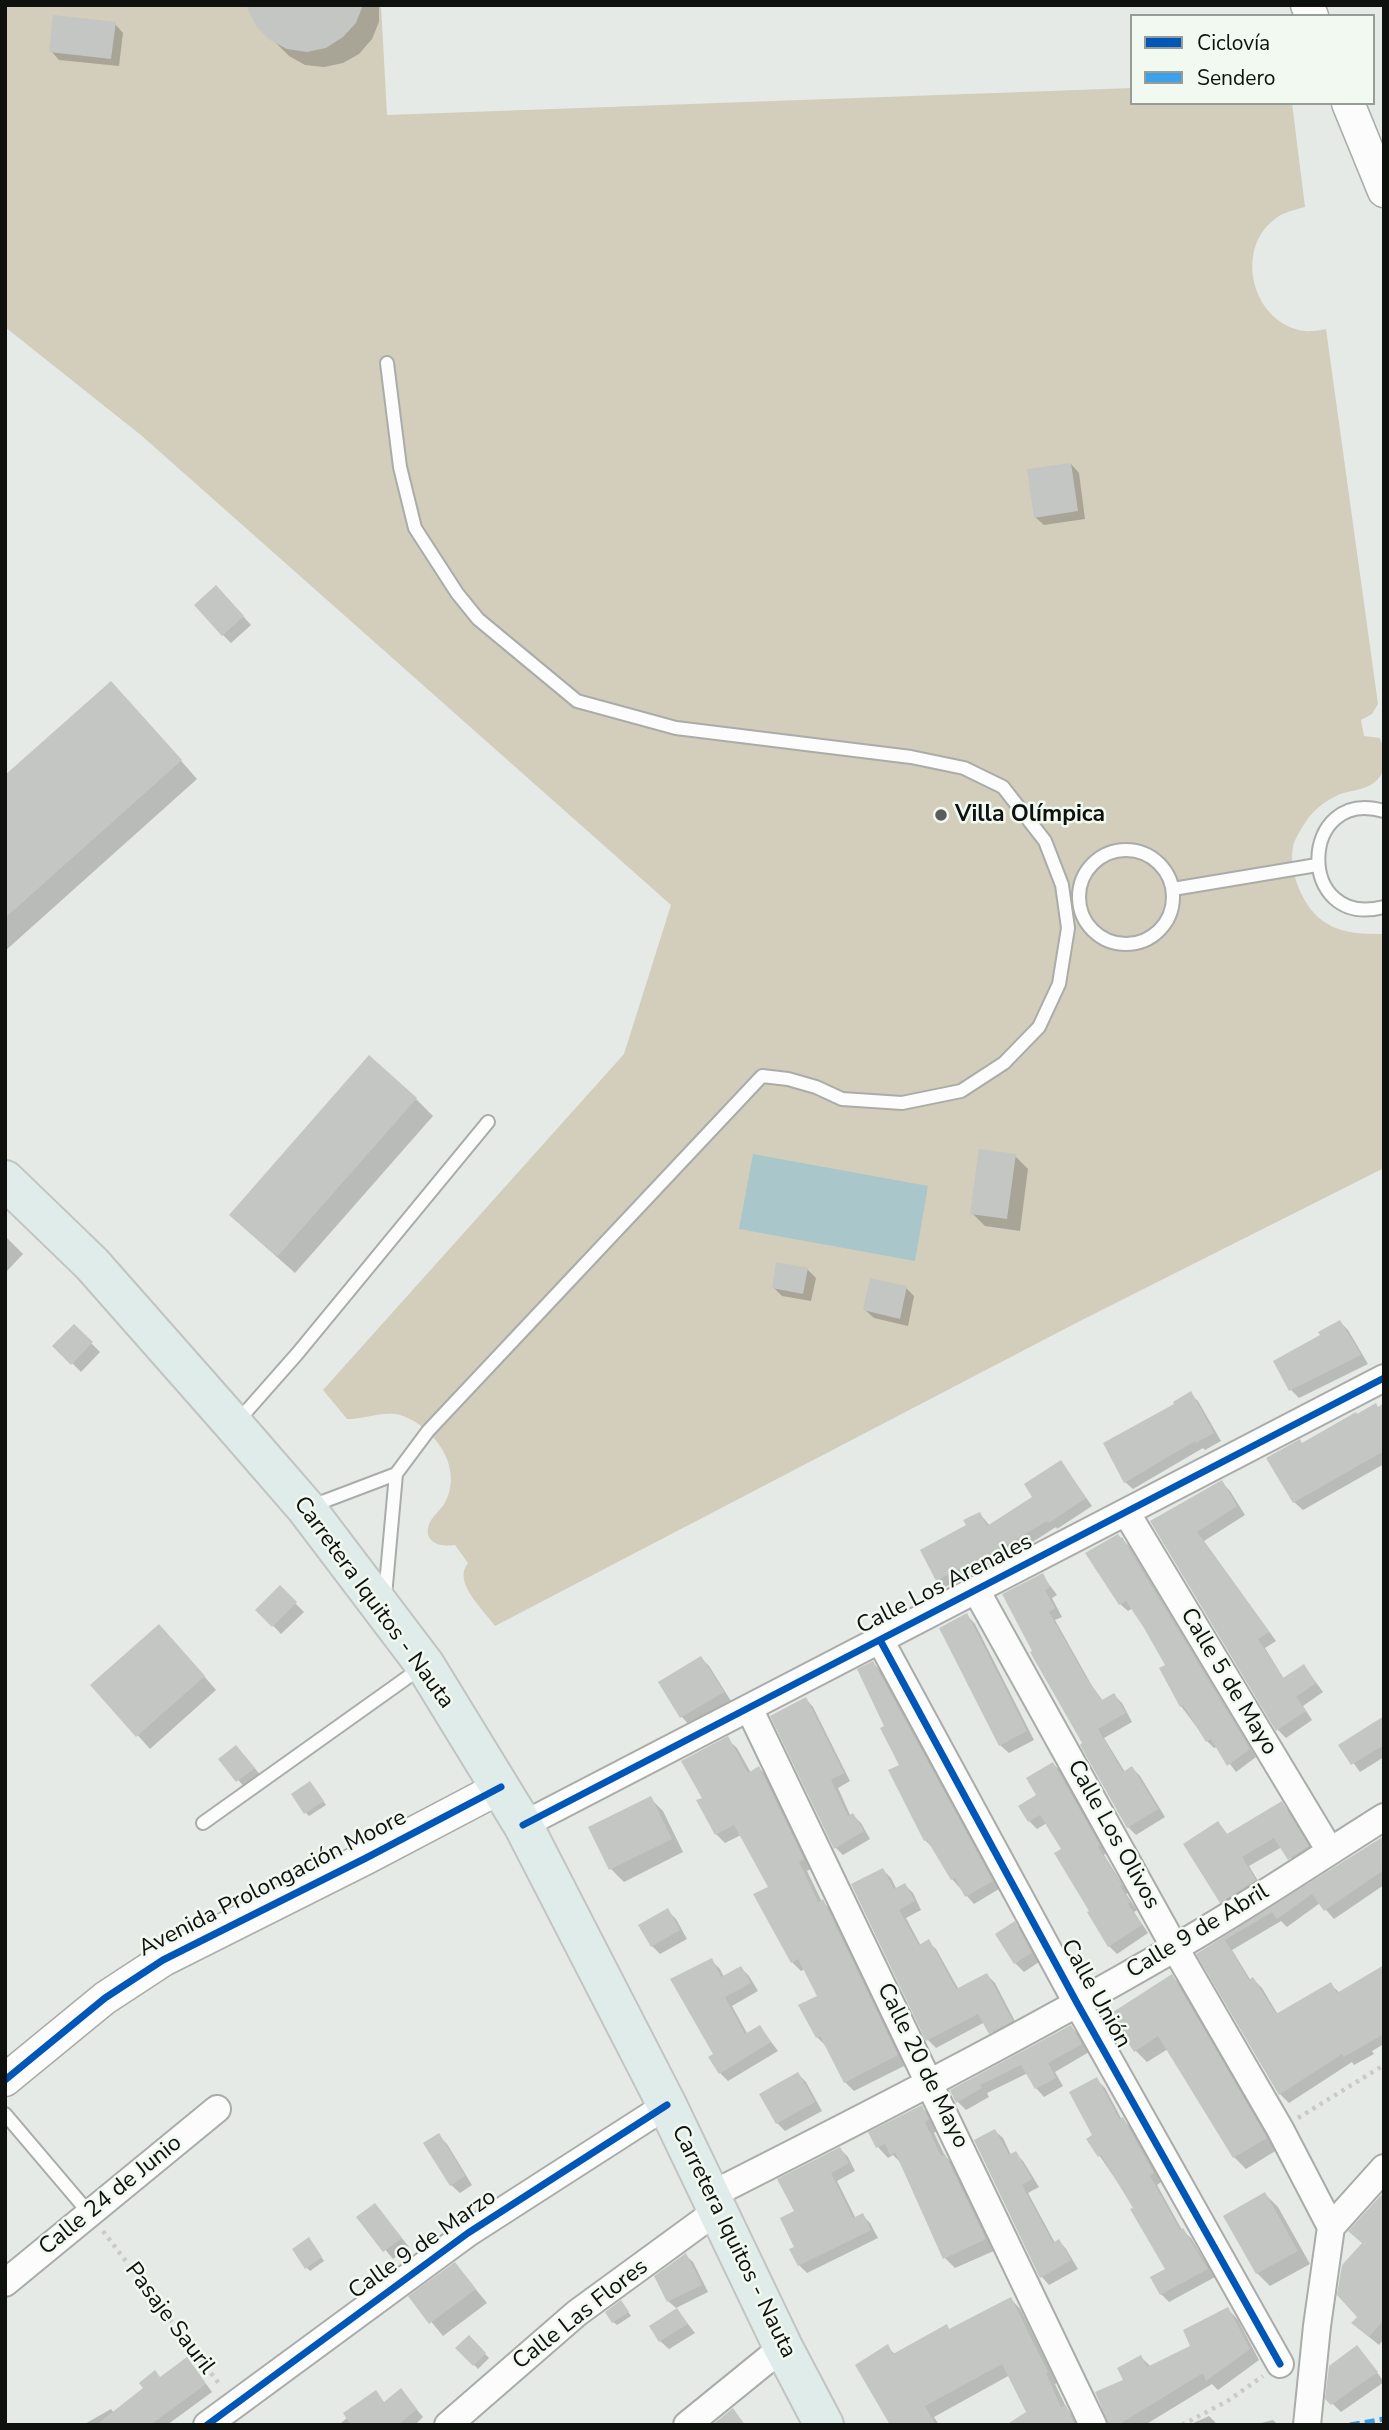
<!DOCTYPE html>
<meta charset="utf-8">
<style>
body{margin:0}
#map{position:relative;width:1389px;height:2430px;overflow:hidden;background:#e6eae6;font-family:"Nunito Sans",sans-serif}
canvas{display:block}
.frame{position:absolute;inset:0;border:7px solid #0e110e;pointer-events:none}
.legend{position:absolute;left:1130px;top:14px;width:245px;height:91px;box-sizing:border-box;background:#f1f9f1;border:2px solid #969c96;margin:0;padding:9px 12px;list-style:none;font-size:21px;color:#0e110e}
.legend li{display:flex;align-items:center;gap:14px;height:35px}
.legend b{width:35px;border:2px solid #969c96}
</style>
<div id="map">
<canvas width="1389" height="2430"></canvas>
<div class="frame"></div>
<ul class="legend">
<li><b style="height:9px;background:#0057b8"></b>Ciclovía</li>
<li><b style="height:9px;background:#3da1e9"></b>Sendero</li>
</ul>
</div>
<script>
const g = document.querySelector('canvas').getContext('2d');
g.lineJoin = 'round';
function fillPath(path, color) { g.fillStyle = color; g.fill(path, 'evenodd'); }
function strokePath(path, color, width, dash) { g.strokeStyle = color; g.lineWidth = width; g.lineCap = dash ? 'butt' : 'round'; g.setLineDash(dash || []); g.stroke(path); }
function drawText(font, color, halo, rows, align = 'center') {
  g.font = font + ' "Nunito Sans",sans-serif'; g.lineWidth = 5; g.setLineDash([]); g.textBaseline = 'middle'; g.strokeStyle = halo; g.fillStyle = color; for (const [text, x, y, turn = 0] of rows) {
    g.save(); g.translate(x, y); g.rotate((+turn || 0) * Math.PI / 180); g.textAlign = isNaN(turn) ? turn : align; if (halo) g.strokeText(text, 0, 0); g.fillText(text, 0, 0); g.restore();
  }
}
const green = new Path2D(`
 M5,5H381L387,115L1132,88V103H1292L1305,207C1295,210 1283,212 1275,219C1233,250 1253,325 1305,331C1312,332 1320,330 1326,329L1378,704L1372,714L1361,720L1364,736L1380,738C1384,749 1387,765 1381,775C1371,791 1353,789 1338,795C1325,801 1312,811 1305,823C1301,829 1294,840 1293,847C1288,872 1304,910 1326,923C1343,934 1364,934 1384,934V1168L1078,1322L495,1626C483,1609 452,1582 468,1563L455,1545C443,1547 425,1544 428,1528C429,1520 438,1512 443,1506C458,1482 450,1455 432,1436C423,1426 409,1416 395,1414C379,1412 363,1419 347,1419L323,1390L624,1054L671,905L142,436L5,327Z`);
const water = new Path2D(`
 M753,1154L928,1186L915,1261L739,1229Z`);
const shadow = new Path2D(`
 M249,5H379V22L372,39L359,54L343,63L324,67L305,65L289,56L258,25Z
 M115,24L123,33L119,66L59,60L51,51Z
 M1071,464L1079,473L1085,519L1044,525L1035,517Z
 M224,595L251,625L231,643L223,635Z
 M128,700L197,779L5,951V777Z
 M416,1099L433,1116L295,1273L249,1232Z
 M1015,1156L1028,1169L1020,1231L985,1226L972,1213Z
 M5,1236L23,1254L5,1273Z
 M807,1269L816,1278L811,1301L782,1296L774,1288Z
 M906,1288L914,1296L908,1326L874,1318L865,1310Z
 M1340,1322L1348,1330L1368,1364L1299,1398L1291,1390L1323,1336Z
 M74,1326L100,1352L81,1372L55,1346Z
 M1190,1394L1198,1401L1221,1441L1205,1450L1203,1448L1133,1489L1125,1482L1176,1405Z
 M1384,1405V1464L1303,1510L1294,1502L1303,1445L1357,1416Z
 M1061,1462L1092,1506L1057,1529L1056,1527L1020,1550L945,1587L937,1580L968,1526L980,1514L990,1526L1034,1497Z
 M1222,1483L1230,1491L1245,1515L1204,1541L1276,1641L1265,1648L1284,1679L1304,1666L1323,1692L1303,1706L1312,1720L1286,1738L1278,1730L1152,1522Z
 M1122,1539L1129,1546L1256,1757L1236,1772L1217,1747L1214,1748L1207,1741L1181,1706L1167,1665L1133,1608L1128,1611L1120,1604Z
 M1042,1575L1057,1595L1052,1598L1062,1617L1055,1620L1092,1686L1103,1701L1114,1695L1122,1703L1132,1722L1104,1738L1125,1772L1132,1768L1140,1776L1165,1817L1136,1835L1128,1827L1085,1744L1032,1653Z
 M280,1588L304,1612L281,1634L258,1610Z
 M967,1615L975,1624L1034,1740L1009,1753L1000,1745Z
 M172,1639L216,1690L150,1749L93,1685Z
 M701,1658L709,1666L731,1701L690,1726L682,1717L660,1683Z
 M873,1663L881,1671L999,1889L974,1904L952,1879L934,1849L925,1840L886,1727Z
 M806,1699L813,1707L850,1781L838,1788L851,1817L853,1815L861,1823L870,1839L843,1855L836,1848Z
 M1384,1718V1757L1360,1772L1341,1746Z
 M727,1739L737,1748L751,1773L759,1768L768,1777L812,1868L807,1871L822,1902L832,1910L906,2065L854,2091L845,2082L826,2046L817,2037L801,2006L819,1996L805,1969L801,1971L792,1962L770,1888L741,1835L725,1843L716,1834L704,1798Z
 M244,1755L262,1777L246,1789L221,1760Z
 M1053,1764L1061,1771L1106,1853L1104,1855L1128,1893L1126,1894L1137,1910L1134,1912L1148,1933L1117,1954L1109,1946L1090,1913L1092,1912L1063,1850L1047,1823L1037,1829L1029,1821Z
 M313,1786L326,1805L309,1816L306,1813Z
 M650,1798L663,1811L683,1852L624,1882L611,1869Z
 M1281,1804L1290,1812L1316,1855L1298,1867L1282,1847L1249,1866L1263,1889L1230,1910L1221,1902L1218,1823L1228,1835Z
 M1384,1838V1885L1334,1919L1320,1903L1287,1927L1281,1921L1232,1950L1251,1981L1253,1979L1262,1988L1278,2015L1331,1985L1340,1993L1384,1967V2044L1372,2051L1374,2054L1354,2065L1352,2062L1289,2103L1280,2094L1199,1954Z
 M883,1870L891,1878L897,1890L905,1885L913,1893L921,1910L906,1918L921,1946L928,1942L936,1949L959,1990L987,1975L995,1983L1019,2029L998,2040L985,2022L936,2048L928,2040Z
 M667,1910L676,1919L687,1939L660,1954L652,1946Z
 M1014,1923L1023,1931L1039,1962L1024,1972L1015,1963L997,1934Z
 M712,1961L720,1969L724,1977L741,1968L749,1976L758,1991L732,2006L748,2035L760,2027L778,2051L728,2081L720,2073L715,2055Z
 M1172,1976L1183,1988L1277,2150L1246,2169L1234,2157L1168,2049L1147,2062L1135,2050Z
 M1071,2027L1079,2035L1089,2052L1055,2072L1063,2086L1044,2097L1036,2088L1028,2073L987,2093L989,2097L966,2110L958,2102L952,2091Z
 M798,2074L806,2082L822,2111L785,2131L777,2123Z
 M1097,2080L1105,2088L1122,2120L1131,2127L1161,2182L1157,2185L1182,2230L1191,2238L1215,2277L1169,2302L1161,2294L1167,2269L1135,2208L1089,2140L1095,2136Z
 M921,2107L932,2117L938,2130L934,2133L945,2156L956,2167L996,2250L955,2268L945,2258L903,2165L893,2155L888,2158L878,2147L871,2133Z
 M995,2131L1003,2138L1011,2155L1015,2153L1023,2161L1039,2187L1028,2193L1055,2243L1059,2241L1066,2249L1078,2269L1049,2285L1042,2277L976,2140Z
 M438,2135L447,2144L472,2185L460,2193L451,2185Z
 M840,2149L848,2157L855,2171L837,2181L856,2219L862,2215L870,2223L878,2238L807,2273L799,2265L796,2247L797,2212Z
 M1265,2194L1278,2207L1310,2264L1270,2286L1257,2273L1226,2216Z
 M1384,2194V2339L1379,2345L1363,2332L1359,2317L1363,2244L1351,2231Z
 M375,2205L409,2247L393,2259L358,2217Z
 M312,2243L324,2261L310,2271L307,2268Z
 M685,2255L693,2262L708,2292L676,2308L668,2301Z
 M455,2264L487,2303L443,2336L411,2297Z
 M1011,2299L1021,2310L1057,2383L1055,2384L1066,2407L1079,2425H1010L1029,2413L1010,2375L934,2417L939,2425H892L887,2347L896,2355L946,2326L950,2330Z
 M624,2306L631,2316L617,2325L613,2322Z
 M1228,2309L1238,2320L1259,2360L1218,2390L1212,2384L1145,2425H1109L1126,2381L1141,2357L1151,2367L1192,2347Z
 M677,2310L695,2333L669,2349L660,2341Z
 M469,2337L489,2358L478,2369L458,2348Z
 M1365,2356L1384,2382L1341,2412L1327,2398Z
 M194,2367L212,2392L167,2425H83L111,2409L114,2413L161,2379Z
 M375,2393L385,2403L407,2398L423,2417L415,2425H339Z
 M1209,2416L1218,2425H1189Z
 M1273,2420L1278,2425H1253Z`);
const building = new Path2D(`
 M246,5H363L356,23L343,37L326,48L307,52L287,49L270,40L256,26Z
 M53,15L116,22L111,59L49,52Z
 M1071,463L1078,511L1034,518L1027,469Z
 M216,585L244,616L222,636L194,605Z
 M111,681L182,760L5,918V775Z
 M369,1055L417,1098L277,1257L229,1215Z
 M979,1149L1016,1154L1007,1219L970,1214Z
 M776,1262L808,1268L803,1294L772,1288Z
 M870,1278L907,1286L900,1319L863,1310Z
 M1340,1320L1361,1355L1289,1391L1273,1361L1320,1335L1318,1332Z
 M74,1324L93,1342L71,1365L52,1346Z
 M1191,1391L1214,1433L1196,1443L1195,1441L1124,1483L1103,1443L1174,1404L1173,1402Z
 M1376,1403L1378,1407L1384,1403V1451L1293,1503L1266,1458L1300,1439L1302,1443L1356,1412L1357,1414Z
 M1061,1460L1086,1498L1049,1523L1047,1521L984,1558L983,1556L936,1581L920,1550L966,1525L963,1520L980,1512L987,1526L1032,1497L1024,1484Z
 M1222,1480L1237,1506L1197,1532L1269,1632L1258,1639L1283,1678L1304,1664L1316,1683L1296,1697L1306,1711L1276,1731L1150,1521Z
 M1118,1534L1121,1538L1122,1537L1250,1749L1227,1766L1211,1739L1206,1742L1183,1705L1180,1707L1159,1668L1165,1665L1144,1628L1126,1601L1119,1605L1085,1553Z
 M1043,1573L1050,1587L1045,1590L1055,1608L1049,1612L1085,1676L1102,1700L1114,1693L1126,1713L1098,1729L1123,1772L1132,1766L1158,1809L1127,1828L1080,1745L1082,1743L1030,1652L1032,1651L1002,1594Z
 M280,1585L297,1602L272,1627L255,1610Z
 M967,1613L1027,1731L999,1746L939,1628Z
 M159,1624L205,1676L136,1737L90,1685Z
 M701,1656L724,1692L680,1718L658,1682Z
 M873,1661L993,1881L965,1897L955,1878L951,1880L927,1840L924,1841L888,1770L899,1765L880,1728L884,1726L857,1669Z
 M806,1697L844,1773L831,1780L848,1816L853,1813L864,1831L834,1849L770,1716Z
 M1384,1716V1745L1351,1765L1338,1745Z
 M728,1736L748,1773L759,1766L804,1859L799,1862L818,1902L823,1899L898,2055L844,2083L820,2036L816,2038L798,2005L817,1996L798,1959L791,1963L753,1894L768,1887L734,1825L715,1835L696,1800L702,1798L681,1761Z
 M236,1745L255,1768L236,1782L218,1759Z
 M1053,1762L1100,1845L1098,1847L1122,1885L1120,1886L1130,1902L1128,1904L1142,1925L1108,1947L1087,1912L1089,1911L1054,1853L1061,1849L1040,1815L1028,1822L1018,1806L1036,1795L1026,1778Z
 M310,1781L324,1801L304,1814L291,1794Z
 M651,1796L672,1839L609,1870L588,1827Z
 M1282,1801L1309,1846L1288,1860L1274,1838L1242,1857L1256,1880L1220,1903L1183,1844L1218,1821L1227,1834Z
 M1384,1836V1870L1324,1911L1312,1894L1277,1919L1272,1912L1225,1940L1249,1980L1253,1977L1276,2014L1331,1982L1337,1993L1384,1965V2034L1344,2057L1342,2054L1279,2095L1196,1954Z
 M883,1868L894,1889L905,1883L915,1901L899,1910L919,1945L929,1939L956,1989L987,1973L1013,2021L989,2034L978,2014L926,2041L851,1884Z
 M668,1908L680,1930L651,1947L638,1925Z
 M1015,1921L1032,1953L1014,1964L995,1934Z
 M712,1958L721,1977L741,1966L751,1983L725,1997L745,2034L760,2025L771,2042L719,2074L708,2057L713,2054L670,1979Z
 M1172,1974L1267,2138L1233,2158L1158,2036L1134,2052L1110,2014Z
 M1071,2025L1082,2044L1048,2063L1056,2078L1035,2089L1021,2065L980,2085L982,2088L956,2103L950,2090Z
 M798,2072L815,2102L776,2124L759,2094Z
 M1097,2077L1119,2119L1123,2117L1154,2173L1150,2176L1180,2230L1183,2228L1208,2269L1160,2295L1150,2277L1165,2269L1130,2209L1133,2208L1101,2155L1098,2157L1086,2139L1092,2135L1069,2092Z
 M922,2105L929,2119L925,2122L941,2156L945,2154L986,2239L943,2259L895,2152L890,2155L885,2144L876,2148L868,2132Z
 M995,2129L1009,2155L1016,2151L1032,2179L1022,2185L1053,2243L1059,2239L1071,2260L1040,2278L974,2140Z
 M439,2133L465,2176L450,2186L423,2143Z
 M840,2147L849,2163L831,2173L853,2218L863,2213L871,2230L798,2266L789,2249L794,2247L780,2218L794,2211L777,2179Z
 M1265,2192L1298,2251L1256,2274L1223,2216Z
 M1382,2194L1384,2320L1369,2337L1351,2323L1357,2317L1337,2295L1342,2265L1362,2243L1348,2231Z
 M375,2203L402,2238L383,2252L356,2217Z
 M309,2237L322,2257L305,2269L292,2249Z
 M686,2253L702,2285L667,2302L654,2276Z
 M455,2262L476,2289L429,2324L408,2296Z
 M1011,2297L1048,2372L1046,2373L1061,2407L1066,2405L1075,2425H1006L1026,2412L1002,2364L925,2406L936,2425H890L855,2365L888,2344L893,2354L947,2324L949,2329Z
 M621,2300L629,2312L612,2323L605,2312Z
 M1228,2307L1250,2349L1206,2381L1203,2373L1118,2425H1109L1095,2392L1123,2380L1117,2368L1141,2355L1147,2367L1190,2346L1183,2330Z
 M677,2308L688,2324L659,2342L649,2326Z
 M469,2335L486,2353L473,2366L455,2348Z
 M1357,2345L1378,2372L1331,2405L1325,2399L1329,2366Z
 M187,2357L206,2384L150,2425H96L143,2388L139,2383L155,2370L160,2377Z
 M401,2388L417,2409L398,2425H351L343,2413L376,2390L384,2402Z
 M733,2408L745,2425H712Z`);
const path = new Path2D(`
 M1298,2118L1384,2065
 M103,2231L220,2385
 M1182,2425L1229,2400L1263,2376`);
const service = new Path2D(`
 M1384,811C1298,786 1295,930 1384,907
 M1079 897a47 47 0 1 1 94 0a47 47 0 1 1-94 0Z
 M1173,889L1317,865
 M237,1422L297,1354L488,1122
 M309,1507L396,1474L428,1431L762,1076L788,1079L816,1087L842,1099L902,1103L961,1091L1004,1063L1039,1027L1059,984L1068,928L1062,885L1045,841L1003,787L964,768L911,757L676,728L577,701L478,619L457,593L415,528L400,467L387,363
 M385,1596L396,1474
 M203,1823L422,1667
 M5,2114L89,2213`);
const minor = new Path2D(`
 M1126,1512L1330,1851
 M976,1590L1175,1948L1280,2129L1331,2227
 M880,1640L1077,2003L1280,2364
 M749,1708L1093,2425
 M523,1825L1384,1378
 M711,2195C867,2116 1022,2037 1173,1949C1245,1908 1314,1861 1384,1817
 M5,2283L217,2109
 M207,2425L468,2233L667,2105
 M448,2425L577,2313L718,2210
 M687,2425L783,2347
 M1307,2425L1317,2326L1331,2227L1384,2168`);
const tertiary = new Path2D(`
 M1307,5L1312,16
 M1348,103L1384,191
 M5,2080L105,1998L163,1960L366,1858L501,1787`);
const primary = new Path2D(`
 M5,1180L92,1264L234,1425L306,1508L425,1665L523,1825L667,2105L783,2347L824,2425`);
const quiet = new Path2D(`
 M1350,2425L1384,2419`);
const cycleway = new Path2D(`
 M880,1640L1077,2003L1280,2364
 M523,1825L1384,1378
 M5,2080L105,1998L163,1960L366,1858L501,1787
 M207,2425L468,2233L667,2105`);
const markers = [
 [941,815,7,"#5a5d5a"]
];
const poiNames = [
 ["Villa Olímpica",955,815]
];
const streetNames = [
 ["Calle Los Arenales",945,1585,-27],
 ["Carretera Iquitos - Nauta",373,1603,54],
 ["Calle 5 de Mayo",1228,1682,59],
 ["Calle Los Olivos",1113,1835,61],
 ["Avenida Prolongación Moore",273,1884,-27],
 ["Calle 9 de Abril",1198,1932,-31],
 ["Calle Unión",1095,1994,61],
 ["Calle 20 de Mayo",922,2066,64],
 ["Calle 24 de Junio",111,2196,-39],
 ["Carretera Iquitos - Nauta",733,2242,64],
 ["Calle 9 de Marzo",423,2245,-35],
 ["Calle Las Flores",581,2315,-38],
 ["Pasaje Sauril",169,2319,53]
];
fillPath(green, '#d3cdbc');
fillPath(water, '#a9c7cb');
fillPath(shadow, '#0003');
fillPath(building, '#c3c6c2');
strokePath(service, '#a9aca9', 16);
strokePath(minor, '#a9aca9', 30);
strokePath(tertiary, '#a9aca9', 35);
strokePath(primary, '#c1c4c1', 42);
strokePath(path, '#c9cac9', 4.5, [3.5, 5]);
strokePath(service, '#fbfcfb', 12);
strokePath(minor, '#fbfcfb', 26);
strokePath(tertiary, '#fbfcfb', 32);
strokePath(primary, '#dfece9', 38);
strokePath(quiet, '#3da1e9', 5, [10, 5]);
strokePath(cycleway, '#0057b8', 7);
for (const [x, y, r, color] of markers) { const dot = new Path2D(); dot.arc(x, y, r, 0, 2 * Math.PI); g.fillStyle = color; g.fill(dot); strokePath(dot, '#f1f9f1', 2.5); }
drawText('bold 23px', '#0e110e', '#f1f9f1', poiNames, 'left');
drawText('23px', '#0e110e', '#f1f9f1', streetNames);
</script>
